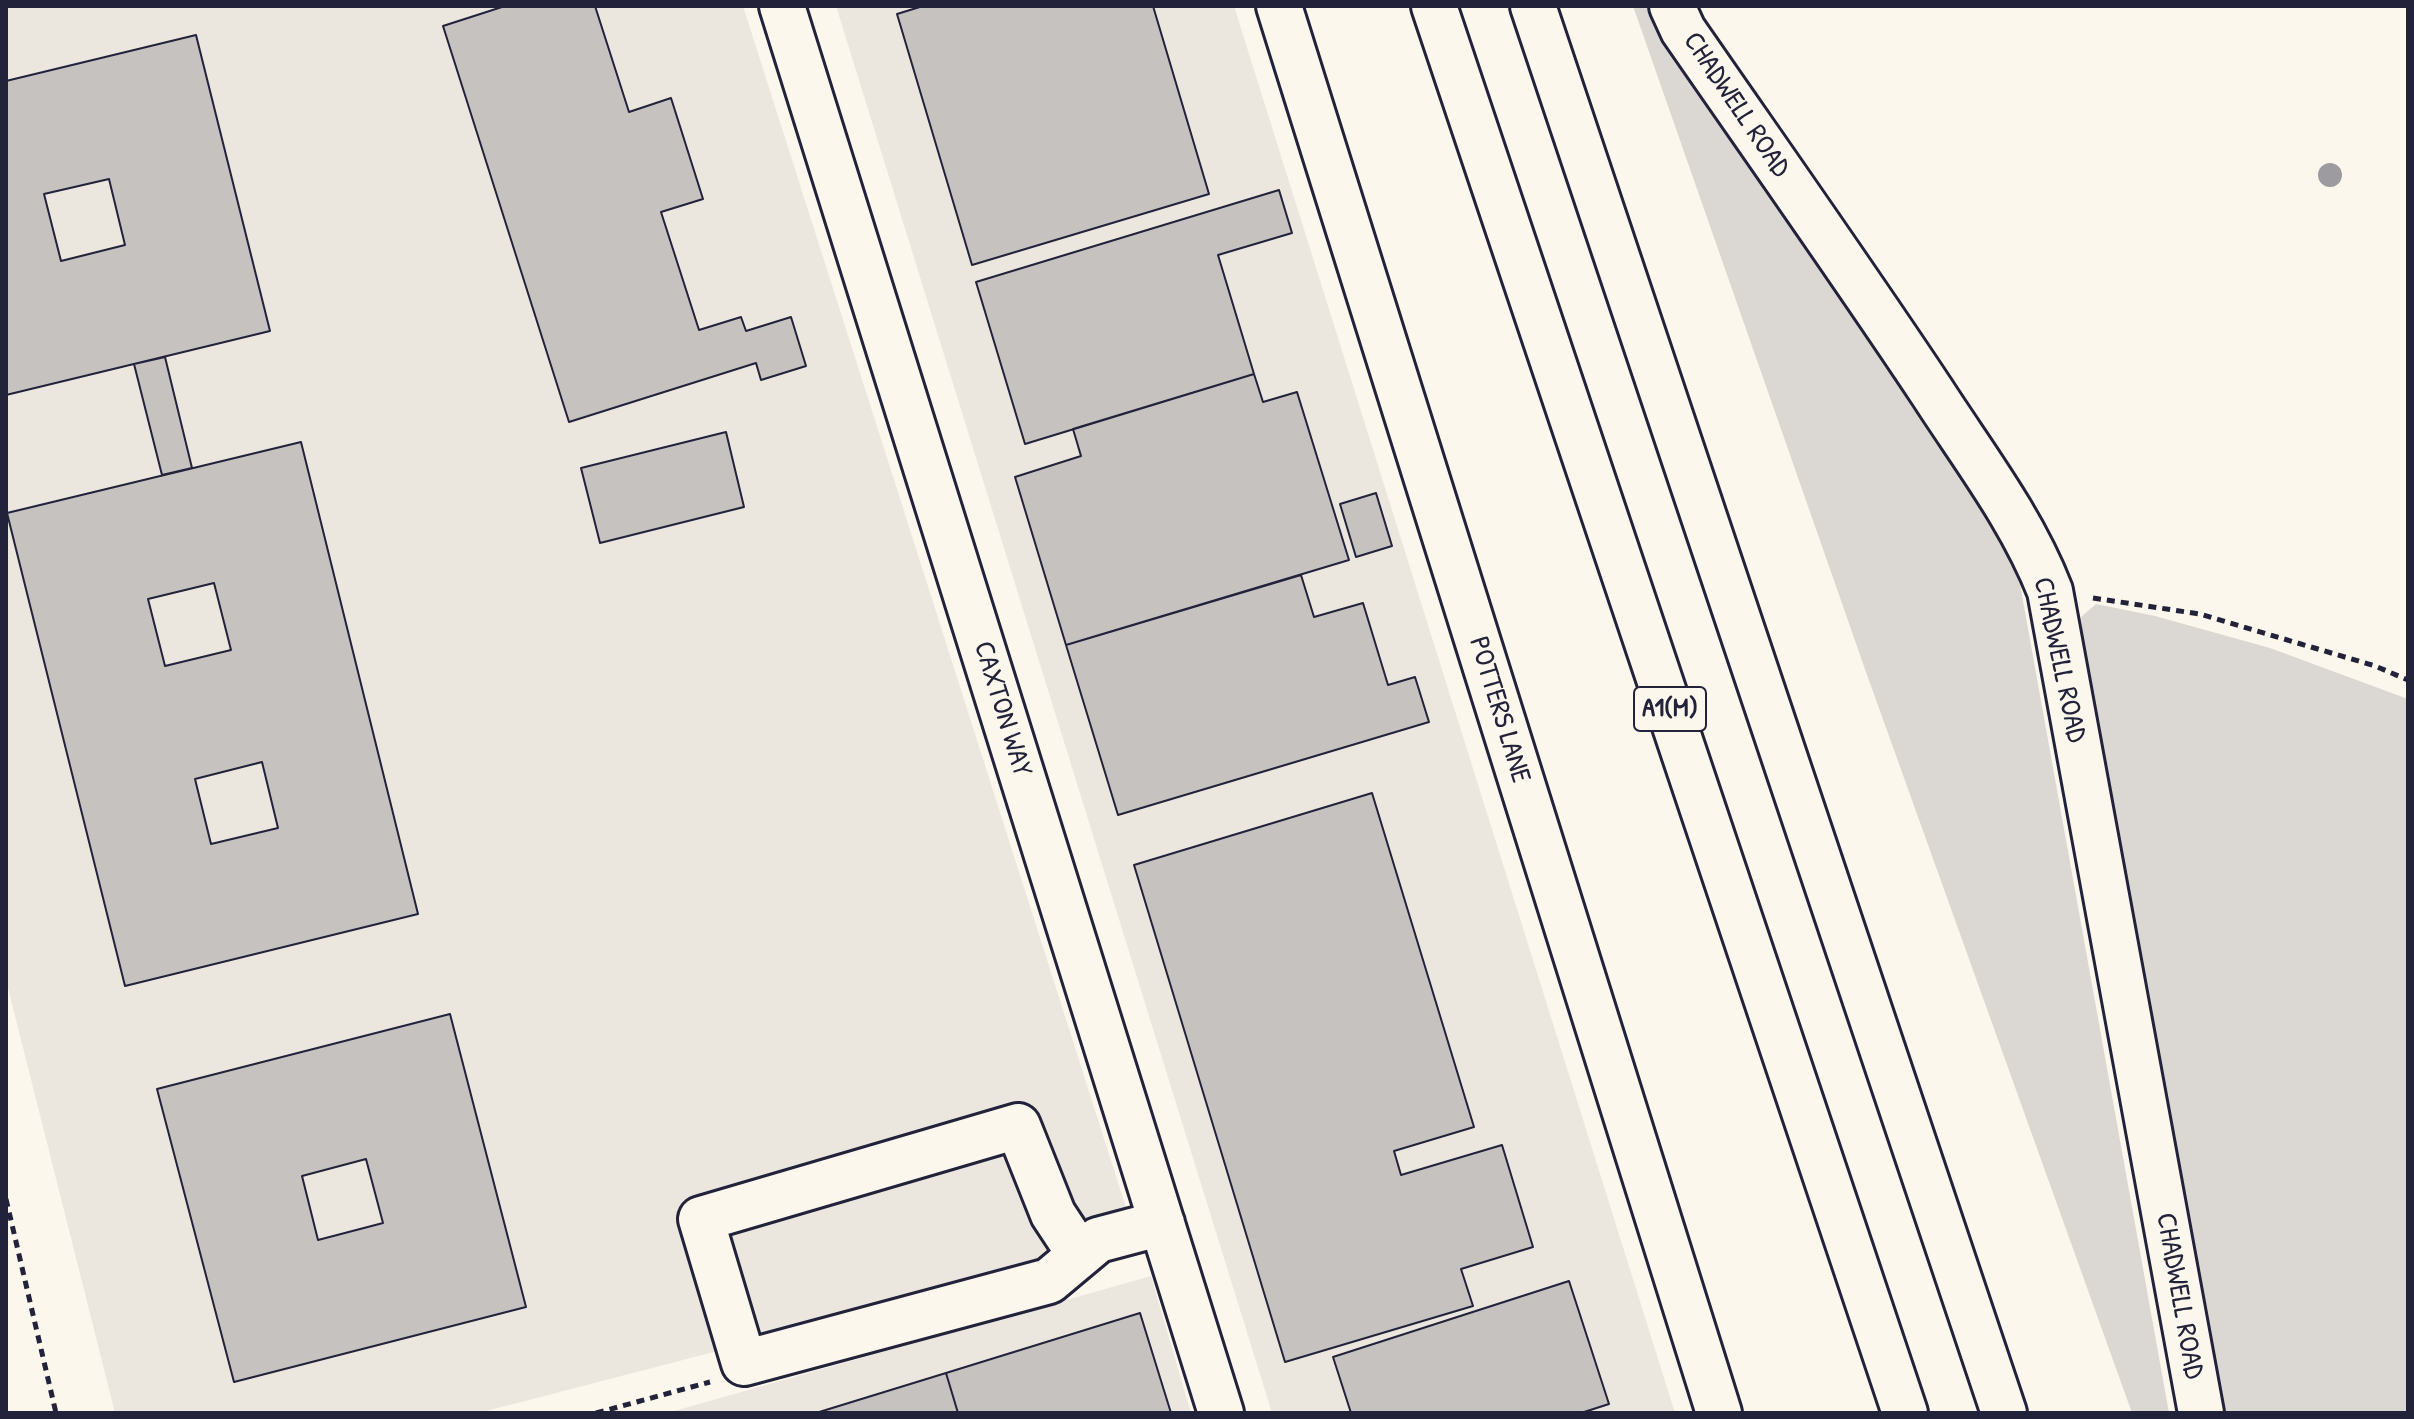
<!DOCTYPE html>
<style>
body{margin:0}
#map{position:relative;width:2414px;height:1419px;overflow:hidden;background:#fbf7ec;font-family:"Patrick Hand",sans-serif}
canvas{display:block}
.frame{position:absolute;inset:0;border:8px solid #22223b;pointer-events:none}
</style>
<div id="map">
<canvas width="2414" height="1419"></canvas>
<div class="frame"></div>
</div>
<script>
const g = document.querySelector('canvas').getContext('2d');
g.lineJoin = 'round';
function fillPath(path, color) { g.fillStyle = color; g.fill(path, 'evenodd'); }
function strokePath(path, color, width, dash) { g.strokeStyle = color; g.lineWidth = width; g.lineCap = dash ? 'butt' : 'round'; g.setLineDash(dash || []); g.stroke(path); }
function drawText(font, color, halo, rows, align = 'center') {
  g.font = font + ' "Patrick Hand",sans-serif'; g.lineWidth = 8; g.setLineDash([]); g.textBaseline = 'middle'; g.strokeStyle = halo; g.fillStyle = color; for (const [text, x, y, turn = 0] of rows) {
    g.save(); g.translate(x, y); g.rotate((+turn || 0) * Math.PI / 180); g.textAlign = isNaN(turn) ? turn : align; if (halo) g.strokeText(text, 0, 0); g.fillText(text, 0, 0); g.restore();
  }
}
const built = new Path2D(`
 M6,6H743L1137,1242L479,1413H115L6,980Z
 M836,6H1234L1675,1413H1272Z
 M1151,1276L1191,1413H667Z`);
const green = new Path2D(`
 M1633,6H1661L2002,541L2020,584L2169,1413H2132L1866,672Z
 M2096,604L2155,616L2270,648L2408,699V1413H2213L2092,766L2081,617Z`);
const building = new Path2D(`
 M505,6H595L629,112L671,98L703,199L661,212L699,330L741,317L746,331L791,317L806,366L761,380L756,363L569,422L443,26Z
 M923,6H1153L1209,194L972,265L897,14Z
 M196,35L270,331L6,395V81ZM109,179L125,245L61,261L44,194Z
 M1279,190L1292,233L1218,255L1254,374L1025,444L976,282Z
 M165,357L192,468L162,475L134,364Z
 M1254,374L1263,402L1297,392L1349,560L1066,645L1015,477L1081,456L1073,429Z
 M726,432L744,507L600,543L581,468Z
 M301,442L418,914L125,986L7,513ZM214,583L231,650L165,666L148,599ZM262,762L278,828L211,844L195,779Z
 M1376,493L1392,546L1356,557L1340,504Z
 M1301,575L1314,617L1363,603L1388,685L1415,677L1429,722L1118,815L1066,645Z
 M1372,793L1474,1127L1394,1151L1401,1175L1502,1145L1533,1247L1461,1269L1473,1306L1285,1362L1134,865Z
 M450,1014L526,1307L234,1382L157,1089ZM366,1159L383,1223L318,1240L302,1176Z
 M1569,1281L1609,1404L1581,1413H1351L1333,1357Z
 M1140,1313L1171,1413H958L946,1373Z
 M946,1373L958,1413H816Z`);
const path = new Path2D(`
 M2093,598L2200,614L2375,666L2408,680
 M6,1199L56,1413
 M596,1413L710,1382`);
const minor = new Path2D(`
 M782,6L1221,1413
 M1279,6L1719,1413
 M1672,6L1683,30C1766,150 1851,270 1932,392C1974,457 2022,519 2050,591L2201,1413
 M1080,1255L1053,1214L1018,1126L701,1219L744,1363L1049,1281L1098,1240L1162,1223`);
const highway = new Path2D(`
 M1434,6L1905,1413
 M1533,6L2004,1413`);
const trees = [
 [2330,175]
];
const shields = [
 [1670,709,72]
];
const shieldNames = [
 ["A1(M)",1670,709]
];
const streetNames = [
 ["CHADWELL ROAD",1736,105,56],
 ["CHADWELL ROAD",2059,660,78],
 ["CAXTON WAY",1002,709,73],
 ["POTTERS LANE",1499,710,73],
 ["CHADWELL ROAD",2179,1296,80]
];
fillPath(built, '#ebe7df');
fillPath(green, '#dbd8d3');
fillPath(building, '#c6c2c0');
strokePath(building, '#22223b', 2);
strokePath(minor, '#22223b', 50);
strokePath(highway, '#22223b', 50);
strokePath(path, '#22223b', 5, [8, 6]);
strokePath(minor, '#fbf7ec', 44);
strokePath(highway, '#fbf7ec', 44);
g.fillStyle = '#9d9ba0';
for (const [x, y] of trees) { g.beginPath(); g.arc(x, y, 12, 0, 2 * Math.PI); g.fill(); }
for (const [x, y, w] of shields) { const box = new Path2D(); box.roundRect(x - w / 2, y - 22, w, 44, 6); g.fillStyle = '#fbf7ec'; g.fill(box); strokePath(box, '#22223b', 2); }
drawText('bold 26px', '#22223b', null, shieldNames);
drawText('28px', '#22223b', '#fbf7ec', streetNames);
</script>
